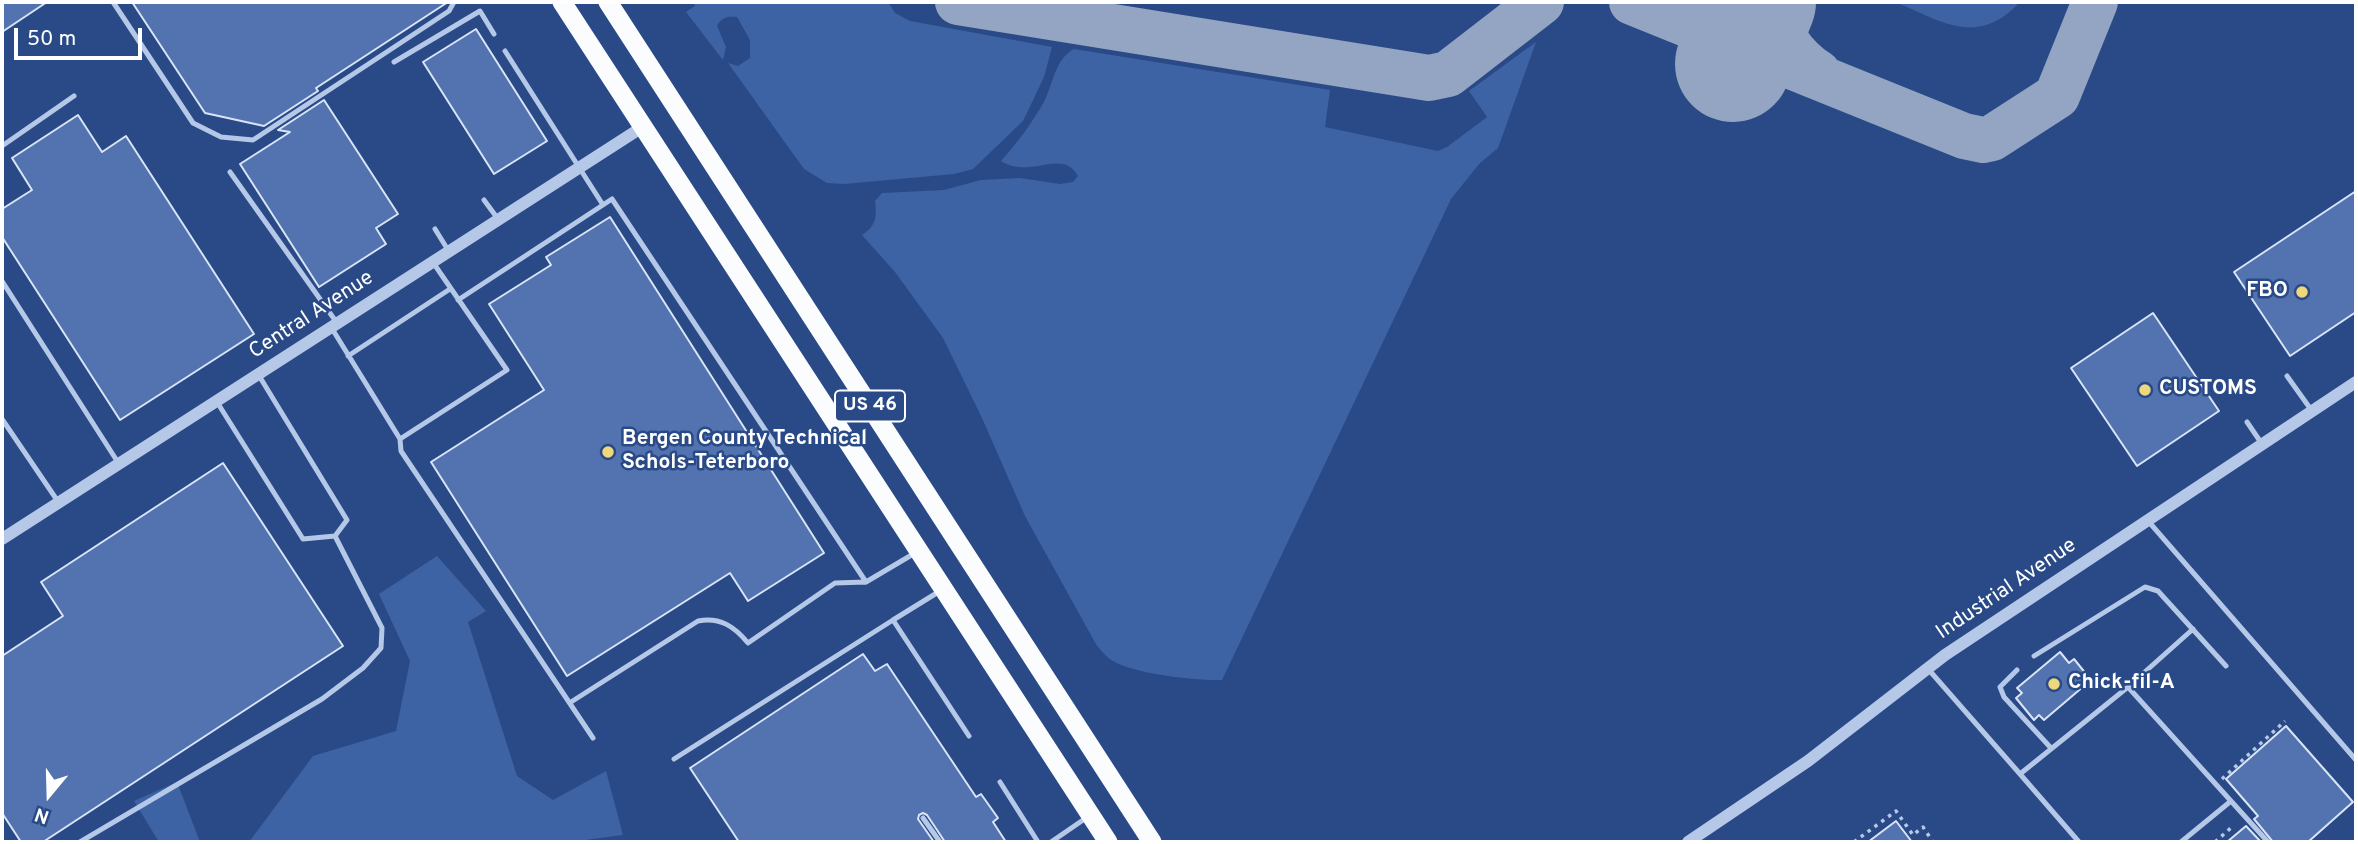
<!DOCTYPE html>
<html>
<head>
<meta charset="utf-8">
<style>
  body { margin:0 }
  #map { position:relative; width:2358px; height:844px; overflow:hidden; background:#294a87; font-family:Overpass,sans-serif }
  canvas { display:block }
  .frame { position:absolute; inset:0; border:4px solid #fff; pointer-events:none }
  .north { position:absolute; left:14px; top:760px; width:70px; height:70px; -webkit-text-stroke:5px #294a87; paint-order:stroke; rotate:199deg; font-size:19px; font-weight:700; line-height:28px; text-align:center; color:#fff }
  .north::after { content:''; display:block; margin:auto; width:24px; height:32px; background:#fff; clip-path:polygon(50% 0,100% 100%,50% 72%,0 100%) }
  .scale { position:absolute; left:14px; top:28px; width:128px; height:32px; box-sizing:border-box; border:4px solid #fff; border-top:0; padding-left:9px; font-size:21px; line-height:24px; white-space:nowrap; color:#fff; -webkit-text-stroke:5px #294a87; paint-order:stroke }
</style>
</head>
<body>
<div id="map">
<canvas width="2358" height="844"></canvas>
<div class="frame"></div>
<div class="north">N</div>
<div class="scale">50 m</div>
</div>
<script>
const context = document.querySelector('canvas').getContext('2d');
context.lineJoin = 'round';
function paint(path, color) { context.fillStyle = color; context.fill(path, 'evenodd'); }
function stroke(path, color, width, dash) { context.strokeStyle = color; context.lineWidth = width; context.lineCap = dash ? 'butt' : 'round'; context.setLineDash(dash || []); context.stroke(path); }
function drawText(font, color, halo, rows, align = 'center') {
  context.font = font + ' Overpass,sans-serif'; context.lineWidth = 5; context.setLineDash([]); context.textBaseline = 'middle'; context.strokeStyle = halo; context.fillStyle = color; for (const [text, x, y, turn = 0] of rows) {
    context.save(); context.translate(x, y); context.rotate((+turn || 0) * Math.PI / 180); context.textAlign = isNaN(turn) ? turn : align; if (halo) context.strokeText(text, 0, 0); context.fillText(text, 0, 0); context.restore();
  }
}
paint(new Path2D(`
  M693 2H888L895 13 910 21 1052 47 1044 77 1023 121 973 169 954 174 844 184 827 183 804 169 728 63 738 66 750 58V40L737 17C727 16 722 17 717 26L726 47 723 60 686 12 695 6Z
  M1895 2H2020C1977 48 1942 21 1895 2Z
  M1536 42 1498 148 1479 164 1451 199 1222 680C1198 681 1134 674 1113 661 1107 658 1102 651 1097 646L1025 516 982 418 943 338 895 272 862 235C876 226 877 217 875 201L882 193 944 190 981 180 1020 178 1060 184 1073 182 1078 176C1062 147 1030 180 1001 161 1017 143 1032 123 1044 102 1053 84 1055 59 1074 49L1330 90 1325 127 1438 151 1447 147 1487 117 1469 91Z
  M437 556 486 611 468 622 517 776 553 800 606 771 623 835 570 842H249L313 756 396 731 410 661 379 594Z
  M177 782 200 842H159L134 801Z`), '#3e63a4');
stroke(new Path2D(`
  M958 2 1429 78 1448 74 1541 2
  M1632 2 1964 136 1983 140 1992 138 2057 96 2095 2
  M1774 2C1775 32 1794 57 1818 73
  M1673 15C1697 21 1723 16 1743 2`), '#94a4c3', 46);
stroke(new Path2D(`
  M1733 64 1758 2`), '#94a4c3', 116);
const building = new Path2D(`
  M2 2H47L2 32Z
  M132 2H448L316 88 318 91 264 126 205 113Z
  M476 29 547 141 494 174 423 62Z
  M324 100 398 214 376 228 386 244 319 287 240 164 290 132 278 130Z
  M78 115 102 152 126 136 254 334 120 420 2 237V209L32 190 12 158Z
  M2356 191V312L2290 356 2234 272Z
  M610 217 824 553 748 601 730 573 567 676 431 462 544 390 489 304 551 265 546 257Z
  M2153 313 2219 411 2137 466 2071 368Z
  M223 463 343 646 43 842H21L2 813V656L63 616 41 582Z
  M2060 652 2069 663 2074 659 2091 680 2044 720 2039 715 2034 720 2016 698 2022 693 2017 688Z
  M863 654 875 671 887 664 972 791 976 797 981 794 998 818 993 822 1006 842H945L927 815 923 813 919 815 918 819 934 842H739L690 768Z
  M2286 726 2353 802 2308 842H2273L2254 819 2258 816 2226 779Z
  M1896 821 1912 842H1868Z
  M2246 826 2261 842H2227Z`);
paint(building, '#5273af');
stroke(building, '#d9e4f7', 2);
stroke(new Path2D(`
  M2222 779 2285 721
  M1854 842 1896 811 1913 835 1923 827 1933 842
  M2215 842 2232 827`), '#b5c8e8', 3.5, [3.5, 5]);
stroke(new Path2D(`
  M113 2 193 123 221 137 253 140 449 11 454 2
  M505 51 603 205
  M394 62 480 11 494 34
  M2 146 74 96
  M230 172 337 323
  M484 200 498 219
  M435 229 448 250
  M2 281 119 464
  M458 300 612 199 866 582
  M331 327 400 439 401 451 593 738
  M348 356 450 289
  M2287 376 2312 411
  M217 402 303 539 335 536 347 520 258 374
  M2 419 59 503
  M2247 422 2262 444
  M400 439 507 370 432 261
  M2149 522 2356 760
  M940 591 893 620 969 736
  M2034 656 2145 587 2158 591 2226 666
  M1929 670 2020 774 2128 687 2193 629
  M2017 670 2000 687 2004 697 2051 748
  M2128 687 2268 842
  M571 702 698 621C720 617 734 626 748 643L835 583 866 582 915 553
  M674 759 893 620
  M2020 774 2079 842
  M1000 782 1038 842
  M923 818 940 842
  M80 842 322 699 363 668 381 648 382 628 335 536
  M1051 842 1086 818
  M2181 842 2231 801`), '#b5c8e8', 5);
stroke(new Path2D(`
  M2 539 644 126
  M1688 842 1808 761 1945 655 2356 382`), '#b5c8e8', 12);
stroke(new Path2D(`
  M562 2 1108 842
  M608 2 1152 842`), '#fbfcfe', 19);
for (const [x, y, r, color] of [
  [2302,292,7,"#efd87c"],
  [2145,390,7,"#efd87c"],
  [608,452,7,"#efd87c"],
  [2054,684,7,"#efd87c"]
]) { const dot = new Path2D(); dot.arc(x, y, r, 0, 2 * Math.PI); context.fillStyle = color; context.fill(dot); stroke(dot, '#294a87', 2.5); }
for (const [x, y, w] of [
  [870,406,70]
]) { const box = new Path2D(); box.roundRect(x - w / 2, y - 15.5, w, 31, 5); context.fillStyle = '#294a87'; context.fill(box); stroke(box, '#fff', 2); }
drawText('bold 19px', '#fff', null, [
  ["US 46",870,406]
]);
drawText('bold 21px', '#fff', '#294a87', [
  ["FBO",2288,292,"right"],
  ["CUSTOMS",2159,390],
  ["Bergen County Technical",622,440],
  ["Schols-Teterboro",622,464],
  ["Chick-fil-A",2068,684]
], 'left');
drawText('21px', '#fff', '#294a87', [
  ["Central Avenue",312,316,-33],
  ["Industrial Avenue",2007,590,-34]
]);
</script>
</body>
</html>
